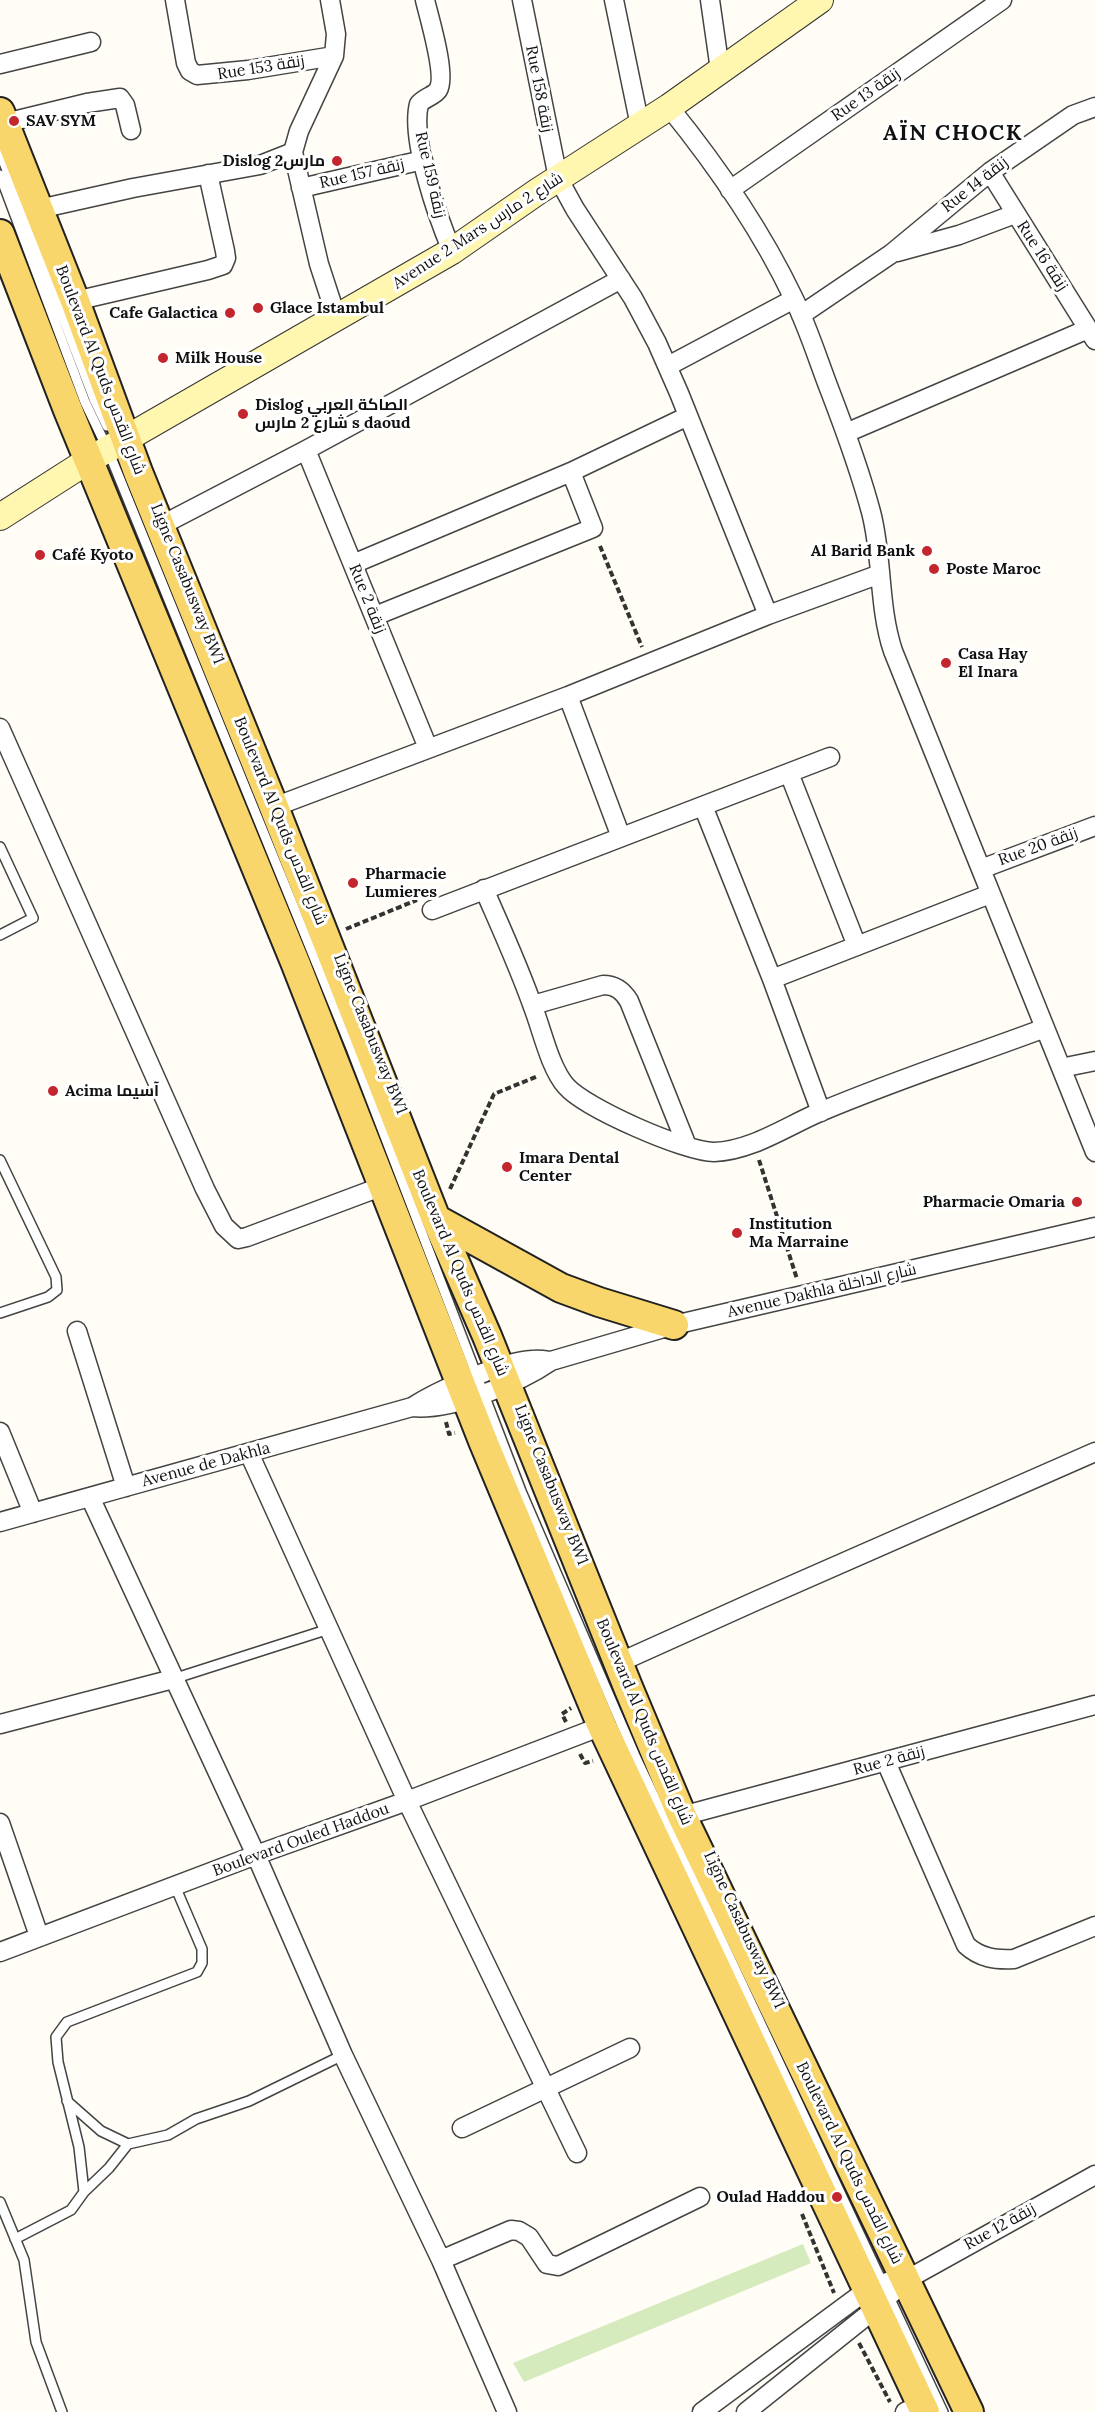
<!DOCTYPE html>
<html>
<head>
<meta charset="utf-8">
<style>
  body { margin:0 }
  canvas { display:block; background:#fffdf5 }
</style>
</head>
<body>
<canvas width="1095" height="2412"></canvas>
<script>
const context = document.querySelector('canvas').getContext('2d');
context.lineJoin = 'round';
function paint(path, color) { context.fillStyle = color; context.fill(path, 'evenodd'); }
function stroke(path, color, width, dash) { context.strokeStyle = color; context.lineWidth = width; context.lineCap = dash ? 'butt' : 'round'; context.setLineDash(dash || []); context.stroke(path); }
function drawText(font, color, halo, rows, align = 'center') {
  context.font = font + ' Lora,Cairo,serif'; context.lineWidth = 6; context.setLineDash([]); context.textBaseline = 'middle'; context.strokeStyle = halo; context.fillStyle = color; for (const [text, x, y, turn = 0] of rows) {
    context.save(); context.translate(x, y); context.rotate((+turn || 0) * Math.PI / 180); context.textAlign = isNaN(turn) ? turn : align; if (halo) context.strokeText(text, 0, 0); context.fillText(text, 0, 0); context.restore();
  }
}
paint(new Path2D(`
  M803 2244 811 2263 524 2382 513 2363Z`), '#d5ebbd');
const lane = new Path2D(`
  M0 152 94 399 107 426
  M0 175 85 402 108 450 351 1048 521 1491 636 1758 943 2412
  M0 847 33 918 0 935
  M0 1160 56 1277 57 1290 48 1297 0 1313
  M173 1679 329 1629
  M67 2101 101 2131 128 2144
  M84 2192 109 2168 128 2144 168 2135 196 2119 249 2101 343 2055
  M0 2202 24 2260 36 2342 62 2412
  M15 2239 71 2210 84 2192 79 2147 58 2062 56 2037 67 2022 197 1972 202 1963V1949L175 1886`);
const street = new Path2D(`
  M175 0 186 63 190 71 197 75 248 70 334 56
  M330 0 336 34 334 56 299 131 293 152 319 264 337 319
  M425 0C429 17 447 76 438 90 434 96 425 97 419 104 410 139 438 218 452 251
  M522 0 558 178 575 209 633 298 657 343 679 393 768 615
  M614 0 640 126
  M710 0 720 70
  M0 64 91 42
  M669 107C716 165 761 230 793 297 808 327 818 360 830 391 845 430 860 471 871 512 883 557 878 606 893 651L1095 1152
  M5 123 87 103 120 98 125 105 131 130
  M990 172 1095 340
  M301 188 423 160
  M730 190 1002 0
  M39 209 133 188 260 165 293 152
  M897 252 959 235 1015 214
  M75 301 208 270 223 265 226 258 225 251 208 174
  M801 315 891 254 990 172 1073 115 1095 107
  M668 366 794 299
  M846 433 1088 329
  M306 450 428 748
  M160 526 306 450 621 279
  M353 564 571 472 688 416
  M375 616 593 528 571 472
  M568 696 621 837
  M0 728 205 1189 224 1226 238 1239 247 1237 383 1186
  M789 773 857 946
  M703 806 772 979 821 1112
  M274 807 568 696 768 615 880 574
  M981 869 1095 826
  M484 889C501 928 519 967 533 1007 542 1030 550 1068 566 1086 585 1108 685 1152 714 1152 751 1151 787 1126 820 1112 893 1081 970 1056 1045 1028
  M432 910 830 757
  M772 979 990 894
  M533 1005 603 985C616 985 623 991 629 1001L687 1146
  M1061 1068 1095 1061
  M77 1331 126 1487
  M412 1407C451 1411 519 1383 551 1361
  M0 1432 33 1513
  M249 1453 407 1801 577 2153
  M90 1497 256 1855 343 2055 441 2260 507 2412
  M0 1522 412 1407C437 1391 503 1361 532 1360 538 1359 544 1360 551 1361L674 1325 1095 1227
  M618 1663 758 1600 1095 1452
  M0 1724 173 1679
  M886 1762 966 1945C980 1958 995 1960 1014 1959L1095 1926
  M682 1816 1095 1705
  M0 1823 39 1936
  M0 1952 256 1855 407 1801 602 1726
  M462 2128 630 2048
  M441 2260 511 2230 519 2231 529 2237 547 2264 558 2266 700 2197
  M702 2412 867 2290 887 2282 906 2280
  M746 2412 875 2309 906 2280 1095 2175
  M905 2412 921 2404`);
const secondary = new Path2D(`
  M0 517 89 460 452 251 537 192 669 107 820 0`);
const primary = new Path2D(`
  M0 112 75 301 138 472 274 807 436 1219 487 1336 628 1687 682 1816 969 2412
  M0 234 68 410 295 962 483 1441 602 1726 925 2412
  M436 1219 561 1288 599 1302 674 1325`);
stroke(lane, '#444', 12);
stroke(street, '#444', 21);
stroke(secondary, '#333', 28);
stroke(primary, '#222', 32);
stroke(new Path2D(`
  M600 546 642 647
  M346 929 417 900
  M759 1160 797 1279
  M450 1189 494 1094 538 1076
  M446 1422 449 1434 455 1433
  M566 1722 562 1714 571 1708
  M580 1754 585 1763 593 1761
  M802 2214 834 2293
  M859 2343 890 2402`), '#333', 4, [6, 3]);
stroke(lane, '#fff', 9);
stroke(street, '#fff', 18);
stroke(secondary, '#fff6b0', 26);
stroke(primary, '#f9d66b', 28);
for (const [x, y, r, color] of [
  [14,121,6,"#c4262e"],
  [337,161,6,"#c4262e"],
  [258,308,6,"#c4262e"],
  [230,313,6,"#c4262e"],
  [163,358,6,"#c4262e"],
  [243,414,6,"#c4262e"],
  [927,551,6,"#c4262e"],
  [40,555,6,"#c4262e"],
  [934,569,6,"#c4262e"],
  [946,663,6,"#c4262e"],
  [353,883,6,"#c4262e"],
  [53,1091,6,"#c4262e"],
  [507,1167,6,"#c4262e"],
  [1077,1202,6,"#c4262e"],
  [737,1233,6,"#c4262e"],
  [837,2197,6,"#c4262e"]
]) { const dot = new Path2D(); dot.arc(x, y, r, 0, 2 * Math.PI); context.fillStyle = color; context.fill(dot); stroke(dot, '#fff', 2); }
drawText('16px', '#111', '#fff', [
  ["Rue 153 زنقة",261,68,-9],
  ["Rue 158 زنقة",539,89,79],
  ["Rue 13 زنقة",866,95,-35],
  ["Rue 157 زنقة",362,174,-13],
  ["Rue 159 زنقة",430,175,77],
  ["Rue 14 زنقة",975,185,-38],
  ["Avenue 2 Mars شارع 2 مارس",478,231,-33],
  ["Rue 16 زنقة",1042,256,57],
  ["Boulevard Al Quds شارع القدس",100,370,69],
  ["Ligne Casabusway BW1",187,584,68],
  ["Rue 2 زنقة",367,599,68],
  ["Boulevard Al Quds شارع القدس",280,821,68],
  ["Rue 20 زنقة",1038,847,-20],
  ["Ligne Casabusway BW1",370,1034,68],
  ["Boulevard Al Quds شارع القدس",460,1273,67],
  ["Avenue Dakhla شارع الداخلة",822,1291,-13],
  ["Avenue de Dakhla",206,1465,-15],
  ["Ligne Casabusway BW1",551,1485,68],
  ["Boulevard Al Quds شارع القدس",644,1722,67],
  ["Rue 2 زنقة",889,1761,-15],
  ["Boulevard Ouled Haddou",301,1840,-20],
  ["Ligne Casabusway BW1",744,1930,65],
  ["Boulevard Al Quds شارع القدس",849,2163,64],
  ["Rue 12 زنقة",1000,2227,-29]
]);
drawText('bold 16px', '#111', '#fff', [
  ["SAV SYM",26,121],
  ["Dislog 2مارس",325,161,"right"],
  ["Glace Istambul",270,308],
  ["Cafe Galactica",218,313,"right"],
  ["Milk House",175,358],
  ["Dislog الصاكة العربي",255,405],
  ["شارع 2 مارس s daoud",255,423],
  ["Al Barid Bank",915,551,"right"],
  ["Café Kyoto",52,555],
  ["Poste Maroc",946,569],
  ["Casa Hay",958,654],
  ["El Inara",958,672],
  ["Pharmacie",365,874],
  ["Lumieres",365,892],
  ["Acima آسيما",65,1091],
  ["Imara Dental",519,1158],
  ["Center",519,1176],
  ["Pharmacie Omaria",1065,1202,"right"],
  ["Institution",749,1224],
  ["Ma Marraine",749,1242],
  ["Oulad Haddou",825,2197,"right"]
], 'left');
context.letterSpacing = '1.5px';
drawText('bold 22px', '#111', '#fff', [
  ["AÏN CHOCK",953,134]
]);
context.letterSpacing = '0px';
</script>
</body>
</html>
